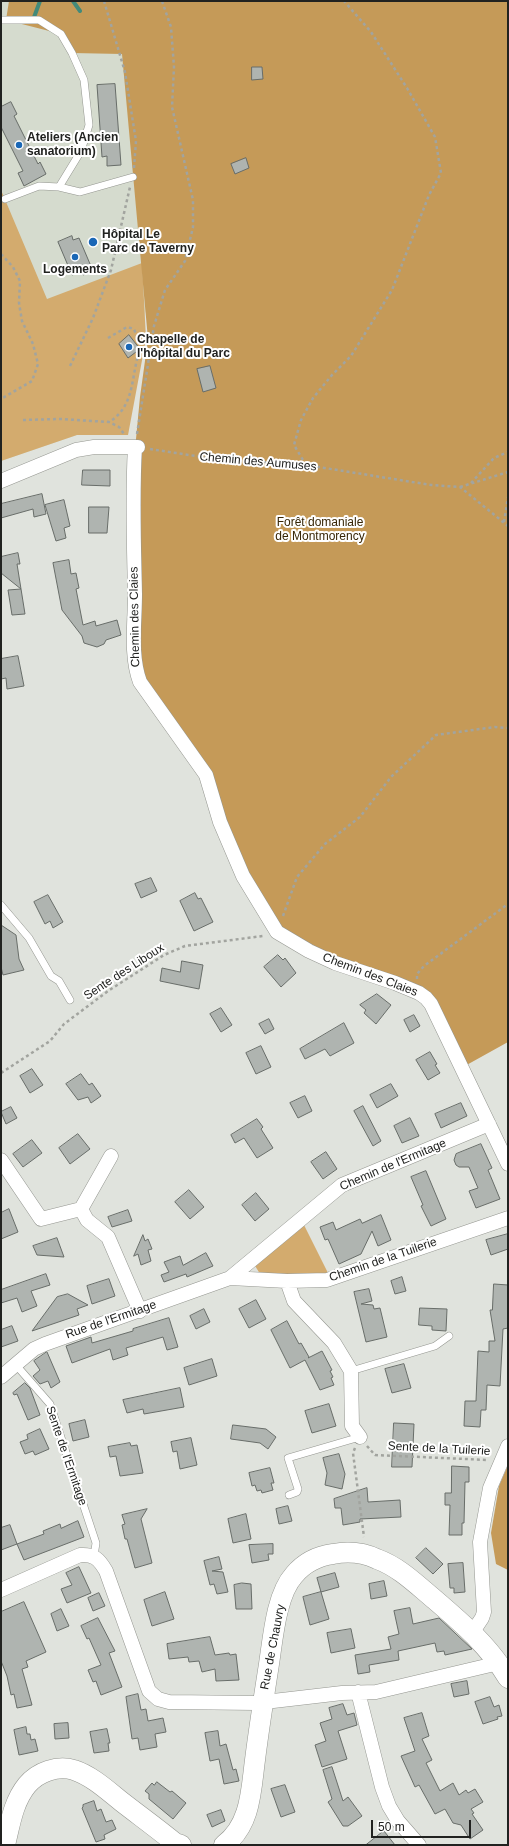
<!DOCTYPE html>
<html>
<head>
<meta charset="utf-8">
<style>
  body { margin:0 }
  #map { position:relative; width:509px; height:1846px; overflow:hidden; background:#e0e3dd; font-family:Arial,sans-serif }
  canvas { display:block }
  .frame { position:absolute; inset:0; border:2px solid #212220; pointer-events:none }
  .scale { position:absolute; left:371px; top:1820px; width:100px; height:18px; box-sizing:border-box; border:2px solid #212220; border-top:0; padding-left:5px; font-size:12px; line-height:14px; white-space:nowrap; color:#212220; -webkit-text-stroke:3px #fff; paint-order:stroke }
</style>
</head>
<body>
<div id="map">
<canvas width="509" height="1846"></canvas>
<div class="frame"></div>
<div class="scale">50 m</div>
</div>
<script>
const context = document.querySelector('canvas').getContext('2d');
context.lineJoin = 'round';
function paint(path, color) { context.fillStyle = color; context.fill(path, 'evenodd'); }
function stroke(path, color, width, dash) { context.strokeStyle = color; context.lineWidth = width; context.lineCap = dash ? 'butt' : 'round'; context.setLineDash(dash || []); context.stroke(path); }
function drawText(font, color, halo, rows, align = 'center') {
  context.font = font + ' Arial,sans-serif'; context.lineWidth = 4; context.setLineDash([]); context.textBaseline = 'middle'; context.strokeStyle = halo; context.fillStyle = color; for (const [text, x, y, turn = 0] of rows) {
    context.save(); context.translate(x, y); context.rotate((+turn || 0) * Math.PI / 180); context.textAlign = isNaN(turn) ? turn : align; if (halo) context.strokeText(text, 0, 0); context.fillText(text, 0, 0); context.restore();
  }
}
paint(new Path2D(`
  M1 1H135L181 258 145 313 136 361 128 435H77L1 461Z`), '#d5dbce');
paint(new Path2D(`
  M1 190 47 299 142 263 146 339 128 435H77L1 461Z
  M301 1219 331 1279 260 1274 254 1264Z`), '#d3ab6e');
paint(new Path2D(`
  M9 1H508V1042L463 1067 431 1004 277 932 243 876 208 780 140 682 134 460 140 397 148 339 122 54 72 53 61 34 6 20Z
  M508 1465V1570L496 1564 491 1533 499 1486Z`), '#c59a58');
stroke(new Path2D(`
  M73 1 80 11
  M33 20 40 1`), '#438a7a', 4);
const building = new Path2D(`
  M252 67H262L263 79 252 80Z
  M115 84 121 165 107 166V156L102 157 97 85Z
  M11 102 17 114 14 116 38 164 40 162 46 174 24 186 18 173 23 171 1 127V107Z
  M246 158 249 168 235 174 231 164Z
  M72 236 73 240 79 238 93 271 83 275 81 271 72 275 58 242Z
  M129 335 140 349 128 358 119 344Z
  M210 366 216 388 203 392 197 369Z
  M83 470H110V486L82 485Z
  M42 494 46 514 34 517 33 509 1 518V504Z
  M64 500 70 526 64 528 66 538 56 541 45 505Z
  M89 507H109L107 533H89Z
  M18 553 20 564H17L25 614 12 615 8 590 21 589 1 573V557Z
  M69 560 71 574 76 573 79 588 76 589 83 625 95 621 96 626 117 620 121 635 106 640 104 644 97 647 84 643 82 636 62 610 53 563Z
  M18 656 24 686 7 689 6 678 1 679V659Z
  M151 878 157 891 141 898 135 884Z
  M195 893 198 899 201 898 213 922 194 931 180 901Z
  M48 895 63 922 53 928 50 921 45 924 34 902Z
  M1 925 16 935 19 959 24 970 3 975 1 967Z
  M278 955 283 960 285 958 296 973 281 987 264 967Z
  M182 961 203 965 199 989 160 981 162 968 180 972Z
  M377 994 391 1005 376 1024 364 1013 366 1010 360 1005Z
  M221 1008 232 1025 221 1032 210 1014Z
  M414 1015 420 1026 410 1032 404 1020Z
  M269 1019 274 1029 265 1034 259 1024Z
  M344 1023 354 1043 330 1056 325 1049 305 1059 300 1049Z
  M261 1046 271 1067 256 1074 246 1053Z
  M430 1052 437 1064 435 1065 440 1073 428 1080 416 1060Z
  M32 1069 43 1085 30 1093 20 1076Z
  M81 1074 89 1085 92 1083 101 1096 91 1103 88 1097 78 1100 66 1084Z
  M391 1084 398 1096 377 1108 370 1095Z
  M305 1096 312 1111 298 1118 290 1103Z
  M461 1103 467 1116 441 1128 435 1114Z
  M363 1106 381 1141 373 1146 354 1111Z
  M11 1107 17 1118 6 1124 1 1112Z
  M410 1118 419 1136 402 1143 394 1126Z
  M257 1119 263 1127 261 1129 273 1148 257 1158 244 1138 235 1143 231 1135Z
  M78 1134 90 1149 70 1164 59 1148Z
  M32 1140 42 1153 23 1167 13 1154Z
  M481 1144 492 1168 488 1170 500 1199 476 1208 469 1191 478 1188 469 1167H459L456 1165 454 1160 456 1154Z
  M326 1152 337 1169 323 1179 311 1162Z
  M426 1171 446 1219 431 1226 421 1206 423 1205 411 1177Z
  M189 1190 204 1207 190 1219 175 1202Z
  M256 1193 269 1209 255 1221 242 1205Z
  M9 1209 18 1232 1 1239V1213Z
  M128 1210 132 1221 112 1227 108 1217Z
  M381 1215 391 1240 378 1246 372 1231 361 1254 339 1264 328 1239 325 1240 320 1227 333 1222 336 1230 360 1219 362 1223Z
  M508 1234V1249L491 1255 486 1240Z
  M143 1235 145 1241 148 1239 152 1249 148 1250 151 1261 141 1265 138 1254 134 1256Z
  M57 1238 64 1257 37 1255 33 1246Z
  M206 1253 213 1266 187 1277 186 1274 164 1282 161 1275 169 1272 164 1262 180 1256 183 1265Z
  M46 1274 50 1285 31 1291 37 1306 22 1312 17 1298 1 1303V1290Z
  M402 1277 406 1291 395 1294 391 1281Z
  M109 1279 115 1296 92 1304 87 1286Z
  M494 1284 508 1285V1328L503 1329 500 1386 487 1385 486 1410H481L480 1427 464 1426 465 1401H476L478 1351 489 1352V1341H495L490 1310H492Z
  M369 1289 372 1301 361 1304 373 1305 374 1309 380 1308 387 1337 366 1342 354 1292Z
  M68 1294 88 1305 77 1309 79 1315 32 1331 57 1297Z
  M256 1300 266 1319 249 1328 239 1309Z
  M420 1308 447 1309 446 1331 432 1330V1326L419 1325Z
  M204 1309 210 1322 196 1329 190 1316Z
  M169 1318 178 1347 167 1350 163 1337 126 1348 128 1355 113 1360 110 1349 72 1363 66 1346 91 1337 92 1343 133 1331V1329Z
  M287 1321 299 1344 301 1343 309 1357 308 1358 322 1351 332 1370 330 1371 333 1377 331 1378 334 1385 320 1390 305 1360 290 1368 271 1330Z
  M12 1326 18 1341 1 1347V1330Z
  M47 1352 60 1382 51 1388 48 1381 40 1384 33 1376 40 1370 34 1361Z
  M212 1359 217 1376 189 1385 184 1368Z
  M404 1364 411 1388 392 1393 385 1369Z
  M25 1383 30 1388 40 1415 28 1420 17 1394 14 1395 13 1393Z
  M180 1388 184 1407 144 1414 143 1409 127 1413 123 1400Z
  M329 1404 336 1426 312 1433 305 1411Z
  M85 1420 89 1437 73 1441 69 1424Z
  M394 1423 414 1424 412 1467H392Z
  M233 1425 266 1429 276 1437 268 1449 260 1443 231 1439Z
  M40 1429 49 1449 35 1455 33 1451 25 1454 20 1442 28 1439 27 1435Z
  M191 1438 197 1465 180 1469 177 1451 173 1452 171 1442Z
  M130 1443 131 1446 137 1445 143 1473 120 1476 116 1456 110 1457 108 1447Z
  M339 1454 345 1474 342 1489 325 1485 327 1473 323 1458Z
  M452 1466 469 1467V1482H465L464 1523H462V1535H449L450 1505H445V1493H451Z
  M270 1468 274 1483H271L273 1490 262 1493 261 1490 257 1491 255 1485 252 1486 249 1473Z
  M367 1488 368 1502 400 1500 401 1517 360 1519V1522L343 1525 341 1508H335L334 1499Z
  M288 1506 292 1521 279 1524 276 1509Z
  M147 1509 141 1519 152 1563 135 1568 127 1539H125L122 1525 125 1524 122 1515Z
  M246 1514 251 1539 233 1543 228 1519Z
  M78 1521 84 1537 24 1560 17 1544 44 1534 43 1531 60 1524 61 1528Z
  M10 1525 17 1544 1 1550V1528Z
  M273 1544V1554H268L269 1560 252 1563 249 1545Z
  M426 1548 443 1564 433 1574 416 1558Z
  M219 1557 222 1569 212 1571 223 1572 228 1592 217 1594 214 1584 210 1585 204 1561Z
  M463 1563 465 1592 454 1593V1588H450L448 1564Z
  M79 1567 91 1593 67 1603 61 1589 72 1585 66 1573Z
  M335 1573 339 1587 321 1592 317 1578Z
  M384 1581 387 1596 371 1599 369 1584Z
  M242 1583 251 1584 252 1609H236L234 1585Z
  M165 1592 174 1619 152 1626 144 1600Z
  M321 1592 329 1619 310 1625 303 1597Z
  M99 1593 105 1606 93 1611 88 1598Z
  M24 1602 46 1652 26 1661 28 1667 22 1669 32 1705 17 1708 14 1694 11 1695 7 1676 1 1661V1612Z
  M410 1608 413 1624 439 1618 472 1649 445 1655 444 1651 437 1652 435 1643 398 1651 399 1660 369 1665 370 1672 358 1674 355 1655 391 1649 388 1637 399 1634 394 1611Z
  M61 1609 69 1626 57 1631 51 1614Z
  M98 1618 115 1651 109 1653 122 1687 101 1695 96 1681 93 1682 88 1670 101 1665 89 1638 87 1639 81 1626Z
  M351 1629 355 1648 331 1653 327 1633Z
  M210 1637 215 1655 229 1653 230 1655 236 1654 239 1680 216 1681 215 1669 202 1672 199 1661 189 1662 188 1657 169 1659 167 1644Z
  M467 1681 469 1694 454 1697 451 1684Z
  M138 1694 141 1710 146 1709 148 1721 163 1718 166 1732 155 1734 157 1747 140 1750 138 1738 132 1739 126 1697Z
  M490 1697 494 1707 499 1705 502 1716 497 1717 498 1719 483 1724 475 1702Z
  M343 1704 347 1715 354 1713 357 1725 338 1731 347 1759 322 1767 315 1745 326 1741 320 1723 332 1719 329 1708Z
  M422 1713 429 1736 422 1739 432 1760 426 1763 440 1791 453 1783 459 1795 466 1790 468 1793 475 1789 483 1802 471 1809 474 1813 472 1814 483 1830 470 1839 461 1825 453 1823 445 1809 435 1814 419 1785 415 1787 401 1756 415 1751 404 1718Z
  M68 1723 69 1738 55 1739 54 1724Z
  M26 1727 27 1734H30L31 1740 35 1739 38 1751 19 1755 14 1730Z
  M107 1729 110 1743H108L109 1751 94 1753 90 1732Z
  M218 1731 220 1746 226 1744 233 1770 236 1769 239 1781 224 1784 219 1759 210 1761 205 1733Z
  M332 1767 343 1801 348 1797 362 1816 348 1826H343L328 1802 332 1799 323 1770Z
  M157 1782 170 1792 172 1791 186 1803 173 1819 149 1799V1794L145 1791 152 1783 154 1785Z
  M285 1785 295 1812 281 1817 271 1789Z
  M94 1801 97 1811 101 1809 106 1822 112 1820 116 1829 104 1835 105 1839 96 1842 82 1808 83 1807V1805Z
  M221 1810 225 1821 212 1827 207 1815Z
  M384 1831 395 1845H366Z`);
paint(building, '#afb4b0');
stroke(building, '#686d69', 1);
const lane = new Path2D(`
  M1 20H39L61 34 72 53 84 80 89 125 81 151 59 187
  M5 199 39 186 59 187 80 192 133 177
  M1 905 29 938 51 976 59 981 70 1000
  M16 1365 50 1404 96 1543 94 1556
  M351 1371 435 1346 449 1336
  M289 1495 297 1492 298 1489 288 1458 360 1437`);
const street = new Path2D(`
  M135 447C132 496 134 545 135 594 135 623 130 655 140 682L206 775 220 822 243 876 277 932 309 951 335 963 395 983 419 993 426 998 431 1004 508 1164
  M1 481 76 450 94 447H138
  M111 1156 81 1209 87 1220 108 1237 140 1311
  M1 1160 41 1219 81 1209
  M230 1278 287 1281 327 1280 508 1218
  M287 1281 294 1301 334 1343 351 1371 352 1426 360 1437
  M1 1377 34 1349 45 1344 230 1278 342 1185 489 1124
  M1 1590 80 1555C94 1554 99 1559 106 1571L149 1691 158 1699 169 1702 256 1703 342 1693 376 1692 499 1663
  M472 1633 482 1618 484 1612 480 1542 490 1488 508 1446
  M358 1692 382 1787 389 1806 398 1821 419 1845`);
const secondary = new Path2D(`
  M5 1845C10 1825 13 1802 27 1785 38 1772 57 1765 74 1770 92 1776 107 1790 122 1802 140 1816 158 1829 175 1843L181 1845
  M224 1845C251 1825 251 1790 255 1760 259 1728 264 1696 269 1664 273 1638 276 1595 294 1575 304 1563 318 1556 333 1554 349 1551 362 1552 377 1559 399 1567 416 1584 434 1599 462 1623 489 1646 508 1678`);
stroke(lane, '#949690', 8);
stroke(street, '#949690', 15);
stroke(secondary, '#949690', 21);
stroke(new Path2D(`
  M104 1 125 72 136 141 134 168
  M1 254 13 267 20 281 19 303 22 321 33 344 38 364 32 381 1 399
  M108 338 127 327 134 329 141 347C130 373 137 405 109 422
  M70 366 93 318 111 270 130 187
  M23 420 60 419 109 422 119 427 124 434
  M137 434 154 326 165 290 185 261 193 227V200L172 107 174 67 171 27 162 1
  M150 449 215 459 306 465 431 485 460 487 508 526
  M306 465 294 445 301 420 313 398 332 375 351 356 392 290 429 195 441 173 435 137 407 88 371 32 344 1
  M471 483 494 458 508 452
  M460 487 508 472
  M504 522 508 497
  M283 916 297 877 325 844 360 817 391 777 436 735 495 727 508 728
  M417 979V974L424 966 508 904
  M1 1073 50 1041 64 1024 108 991 164 955 185 946 263 936
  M367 1446 375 1455 488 1460
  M355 1448 353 1453 364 1537`), '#a2a49f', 2.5, [3, 3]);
stroke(lane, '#fff', 7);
stroke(street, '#fff', 14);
stroke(secondary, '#fff', 20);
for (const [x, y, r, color] of [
  [19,145,4,"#1a67b6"],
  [93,242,5,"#1a67b6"],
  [75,257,4,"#1a67b6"],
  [129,347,4,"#1a67b6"]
]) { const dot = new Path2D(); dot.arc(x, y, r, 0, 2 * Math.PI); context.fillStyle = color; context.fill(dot); stroke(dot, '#fff', 1.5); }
drawText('bold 12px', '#212220', '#fff', [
  ["Ateliers (Ancien",27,138],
  ["sanatorium)",27,152],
  ["Hôpital Le",102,235],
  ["Parc de Taverny",102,249],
  ["Logements",75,270,"center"],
  ["Chapelle de",137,340],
  ["l'hôpital du Parc",137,354]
], 'left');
drawText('12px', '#212220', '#fff', [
  ["Chemin des Aumuses",258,462,5],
  ["Chemin des Claies",135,617,-91],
  ["Sente des Liboux",124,972,-33],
  ["Chemin des Claies",370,975,21],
  ["Chemin de l'Ermitage",393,1165,-23],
  ["Chemin de la Tuilerie",383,1260,-19],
  ["Rue de l'Ermitage",111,1320,-19],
  ["Sente de la Tuilerie",439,1449,3],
  ["Sente de l'Ermitage",66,1456,71],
  ["Rue de Chauvry",273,1647,-79]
]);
drawText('12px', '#372607', '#fff', [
  ["Forêt domaniale",320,523],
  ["de Montmorency",320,537]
]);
</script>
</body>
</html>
